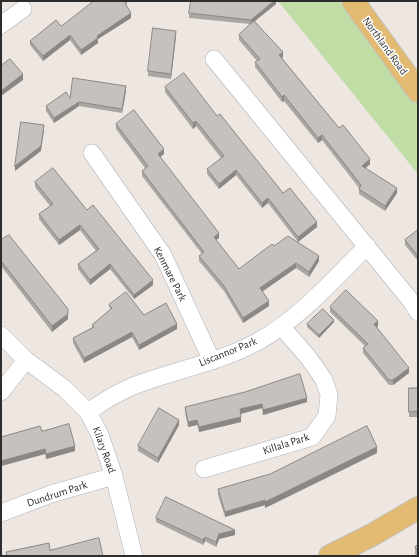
<!DOCTYPE html>
<html>
<head>
<meta charset="utf-8">
<style>
  body { margin:0 }
  #map { position:relative; width:419px; height:557px; overflow:hidden; background:#ede6e1; font-family:"Alegreya Sans",sans-serif }
  canvas { display:block }
  .frame { position:absolute; inset:0; border:2px solid #2d2d2d; pointer-events:none }
</style>
</head>
<body>
<div id="map">
<canvas width="419" height="557"></canvas>
<div class="frame"></div>
</div>
<script>
const context = document.querySelector('canvas').getContext('2d');
context.lineJoin = 'round';
function paint(path, color) { context.fillStyle = color; context.fill(path, 'evenodd'); }
function stroke(path, color, width, dash) { context.strokeStyle = color; context.lineWidth = width; context.lineCap = dash ? 'butt' : 'round'; context.setLineDash(dash || []); context.stroke(path); }
function drawText(font, color, halo, rows, align = 'center') {
  context.font = font + ' "Alegreya Sans",sans-serif'; context.lineWidth = 3; context.setLineDash([]); context.textBaseline = 'middle'; context.strokeStyle = halo; context.fillStyle = color; for (const [text, x, y, turn = 0] of rows) {
    context.save(); context.translate(x, y); context.rotate((+turn || 0) * Math.PI / 180); context.textAlign = isNaN(turn) ? turn : align; if (halo) context.strokeText(text, 0, 0); context.fillText(text, 0, 0); context.restore();
  }
}
paint(new Path2D(`
  M278 1H339L418 102V174Z`), '#bfdda4');
const minor = new Path2D(`
  M1 25 23 9
  M214 59 411 301 418 312
  M92 153 163 255 212 361
  M1 335 26 360 65 389 88 412 100 435 114 476 134 556
  M1 392 26 360
  M88 412C102 402 117 393 133 386 174 370 218 363 257 342 299 319 333 280 367 246
  M204 469 312 437 327 416 329 395 324 380 308 357 281 326
  M1 513 51 494 114 476`);
const major = new Path2D(`
  M353 1 418 91
  M330 556 372 535 418 508`);
stroke(minor, '#aeb1b8', 18);
stroke(major, '#c4c4c4', 24);
stroke(minor, '#fff', 17);
stroke(major, '#e3ba71', 22);
paint(new Path2D(`
  M127 1V4L126 5 131 18 98 39V43L81 55 70 40 43 61 30 45V41L61 26Z
  M276 1V4L255 21 283 57 282 58 339 128 370 164 366 168 397 193 385 211 359 194V188L322 140 318 143 284 101 282 102 255 67V62L257 61 239 40V35L250 24 189 18V13Z
  M176 36 171 79 148 76V71Z
  M165 87 217 116 283 193 317 227 298 242 268 203 262 208 236 175 219 189 207 174V169L221 158 196 126 193 129 165 92Z
  M126 91 122 113 79 106 54 123 46 111V106L70 98Z
  M116 124 164 154 160 157 219 238 216 240 239 269 274 246 319 261 309 277 296 268 262 292 269 306 243 323 224 291 199 261V256L202 254 142 176V171L145 168 116 129Z
  M35 182 87 210 153 285 134 299 110 269 90 285 78 269V264L96 251 80 230 59 245 39 219V214L50 206 35 187Z
  M418 230V261L405 245V240Z
  M1 240 68 314V319L52 332 1 266Z
  M109 305 144 315 177 329 139 350 132 337 84 363 73 343V338L92 328V325L110 310Z
  M330 307 378 326 377 327 409 373 393 385H389L363 353V348L365 346 330 312Z
  M334 322 319 338 307 327V324Z
  M409 388H418V417H409Z
  M307 402 263 415 262 408 241 414V422L199 432 197 425 188 427 185 412V407Z
  M179 425 158 463 138 451V446Z
  M42 431 75 451 46 459 45 454 1 466V437Z
  M377 453 265 508V505L225 517 218 495V489Z
  M156 518 235 535 219 539 216 547 205 541 203 545 156 522Z
  M418 545V556H416L415 554V547Z`), '#aaa6a2');
paint(new Path2D(`
  M274 1H276V4L251 24V20Z
  M131 13V18L98 39V43L81 55V50L97 36Z
  M176 31V36L171 79V74Z
  M70 35V40L43 61V56Z
  M283 52V57L279 60V55Z
  M23 74V80L1 96V91Z
  M126 86V91L122 113V109Z
  M284 95V101L282 102V97Z
  M79 102V106L54 123V118Z
  M196 121V126L193 129V123Z
  M44 125V130L41 151 15 171V166Z
  M322 135V140L318 143V138Z
  M164 149V154L158 159V154Z
  M370 159V164L362 171V166Z
  M236 170V175L219 189V184Z
  M397 188V193L385 211V206Z
  M268 198V203L262 208V203Z
  M317 222V227L298 242V237Z
  M80 225V230L59 245V240Z
  M219 233V238L214 241V237Z
  M319 256V261L309 277V272Z
  M296 263V268L260 293V288Z
  M110 264V269L90 285V280Z
  M153 280V285L134 299V295Z
  M269 301V306L243 323V318Z
  M68 314V319L52 332V326Z
  M334 320V322L319 338V335Z
  M378 321V326L374 330V324Z
  M177 324V329L139 350V345Z
  M132 332V337L84 363V358Z
  M409 368V373L393 385V380Z
  M307 398V402L263 415V410Z
  M262 404V408L240 414V409Z
  M241 417V422L199 432V427Z
  M179 420V425L158 463V458Z
  M197 420V425L188 427V422Z
  M75 446V451L46 459V454Z
  M377 447V453L265 508V502Z
  M45 449V454L1 466V461Z
  M265 500V505L225 517V512Z
  M235 530V535L219 539 216 547V542L219 534Z
  M205 537V541L203 545V540Z`), '#8b8784');
const building = new Path2D(`
  M94 1H126L125 3 131 13 97 36 98 38 81 50 70 35 43 56 30 41 56 20 61 26Z
  M191 1H274L251 20 189 13Z
  M254 21 283 52 279 55 339 128 343 125 370 159 362 166 397 188 385 206 359 189 361 185 322 135 318 138 284 95 282 97 255 62 260 59 239 35Z
  M153 28 176 31 171 74 148 71Z
  M10 59 23 74 1 91V66Z
  M184 73 217 116 220 114 283 193 290 188 317 222 298 237 268 198 262 203 236 170 219 184 207 169 224 156 196 121 193 123 165 87Z
  M73 78 126 86 122 109 79 102 54 118 46 106 66 92 70 98Z
  M134 110 164 149 158 154 219 233 214 237 239 269 272 244 274 246 288 236 319 256 309 272 296 263 260 288 269 301 243 318 224 286 199 256 204 252 142 171 148 166 116 124Z
  M21 122 44 125 41 146 15 166Z
  M53 168 87 210 93 205 153 280 134 295 110 264 90 280 78 264 99 249 80 225 59 240 39 214 53 204 35 182Z
  M418 230V256L405 240Z
  M9 235 68 309V314L52 326 1 261V240Z
  M346 290 378 321 374 324 409 368 393 380H389L363 348 368 344 330 307Z
  M126 292 144 315 166 303 177 324 139 345 132 332 84 358 73 338 94 327 92 325 112 308 109 305Z
  M323 309 334 320 319 335 307 324Z
  M300 374 307 398 263 410 262 404 240 409 241 417 199 427 197 420 188 422 185 407 245 392Z
  M409 388H418V411L409 412Z
  M159 408 179 420 158 458 138 446Z
  M69 424 75 446 46 454 45 449 1 461V437L40 426 42 431Z
  M367 426 377 447 265 502V500L225 512 218 489 270 474Z
  M166 497 235 530 219 534 216 542 205 537 203 540 156 518Z
  M99 538 103 556H7L6 552 49 543 50 550Z
  M418 545V551L415 547Z`);
paint(building, '#c6c1bc');
stroke(building, '#8b8784', 1);
drawText('11px', '#2d2d2d', '#fff', [
  ["Northland Road",385,46,54],
  ["Kenmare Park",170,274,63],
  ["Liscannor Park",228,352,-22],
  ["Killala Park",286,444,-18],
  ["Kilary Road",104,450,70],
  ["Dundrum Park",57,494,-18]
]);
</script>
</body>
</html>
